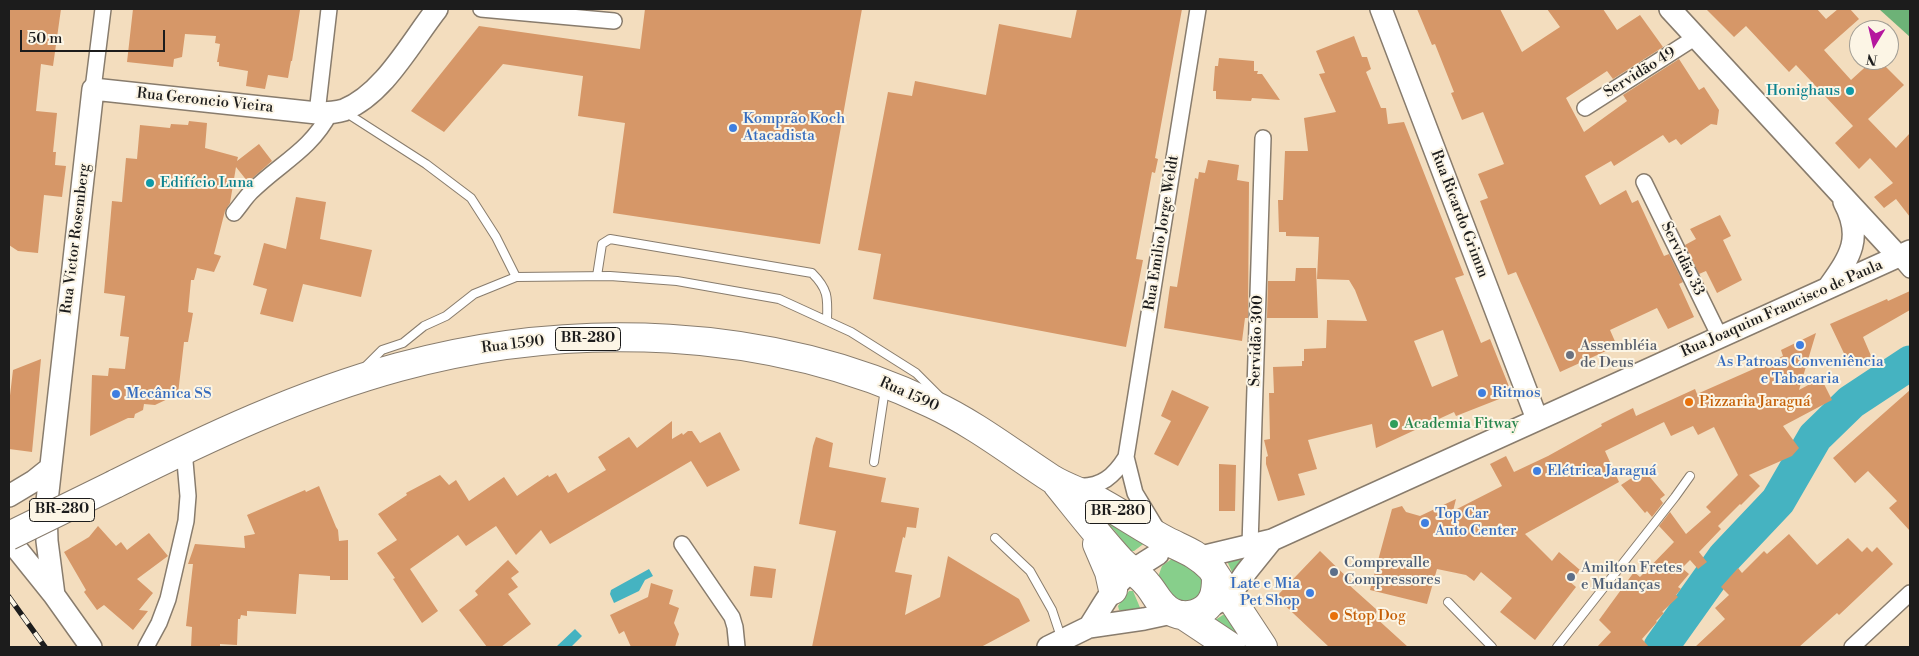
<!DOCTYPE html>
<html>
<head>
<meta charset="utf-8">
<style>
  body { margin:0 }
  #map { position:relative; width:1919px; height:656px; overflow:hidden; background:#f3ddbe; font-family:"Libre Bodoni",serif }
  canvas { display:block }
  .frame { position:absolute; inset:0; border:10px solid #1c1c1c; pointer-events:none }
  .north { position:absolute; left:1849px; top:20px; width:50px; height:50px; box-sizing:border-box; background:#fcf5e5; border:1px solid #a29e95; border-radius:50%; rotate:189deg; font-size:14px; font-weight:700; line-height:20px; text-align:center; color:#1c1c1c }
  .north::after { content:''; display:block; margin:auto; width:18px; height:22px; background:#b5179e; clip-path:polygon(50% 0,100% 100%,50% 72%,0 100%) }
  .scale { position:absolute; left:20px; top:30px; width:145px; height:22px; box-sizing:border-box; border:2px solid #1c1c1c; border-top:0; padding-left:6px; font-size:15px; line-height:18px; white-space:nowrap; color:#1c1c1c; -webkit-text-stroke:4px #fcf5e5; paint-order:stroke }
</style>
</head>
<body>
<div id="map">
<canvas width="1919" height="656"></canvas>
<div class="frame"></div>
<div class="north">N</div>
<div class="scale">50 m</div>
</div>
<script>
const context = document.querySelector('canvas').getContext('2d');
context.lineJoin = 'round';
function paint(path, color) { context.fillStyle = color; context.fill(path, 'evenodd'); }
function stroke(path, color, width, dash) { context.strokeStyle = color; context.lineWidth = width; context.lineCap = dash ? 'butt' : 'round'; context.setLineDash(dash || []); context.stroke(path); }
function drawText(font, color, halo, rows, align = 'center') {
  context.font = font + ' "Libre Bodoni",serif'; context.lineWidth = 4; context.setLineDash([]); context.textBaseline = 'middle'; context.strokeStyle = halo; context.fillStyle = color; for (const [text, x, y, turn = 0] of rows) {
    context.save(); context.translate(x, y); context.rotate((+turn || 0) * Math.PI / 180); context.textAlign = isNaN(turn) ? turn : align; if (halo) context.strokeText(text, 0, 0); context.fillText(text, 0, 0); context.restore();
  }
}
paint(new Path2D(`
  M1093 510 1146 542 1134 551H1131L1114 530Z
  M1250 554 1235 574 1232 572 1227 561Z
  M1173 558 1191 560 1206 585 1196 601 1178 603 1158 577 1162 566Z
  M1129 591H1133L1141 610 1122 611 1119 610 1118 606Z
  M1226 613 1245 643H1242L1212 622Z`), '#87cf8b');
paint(new Path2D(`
  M1879 9H1910V37Z`), '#6db277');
paint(new Path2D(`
  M649 569 653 576 645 580 639 591 614 603 610 594 611 590Z
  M575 629 582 636 571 647 557 646Z`), '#45b3c1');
stroke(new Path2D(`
  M1661 647 1725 557 1778 501 1815 437 1851 402 1910 363`), '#45b3c1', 35);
paint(new Path2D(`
  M9 9H61L53 66 41 64 36 111 57 113 53 152H56L55 165 66 166 62 197 44 195 38 253 18 251 9 245Z
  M133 9 300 10 292 61H291L288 78 268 75 265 89 246 86 248 71 219 66V62H217L220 44 215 43 216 36 185 34 182 57 174 59 173 67 127 62Z
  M645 9H862L820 244 613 213 625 123 578 116 583 76 503 64 444 132 411 111 479 26 640 49Z
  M1077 9H1182L1155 158 1158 159 1155 173 1152 172 1136 259 1143 260 1126 347 873 299 881 254 858 250 888 92 912 96 915 81 986 95 999 24 1071 38Z
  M1417 9H1500L1522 52 1560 27 1547 9H1603L1617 30 1640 15 1663 47 1613 79 1607 71 1566 98 1584 132 1627 101 1623 95 1679 59 1699 90 1704 87 1719 110 1717 125 1711 124 1681 145 1676 139 1669 143 1663 135 1614 166 1611 161 1585 176 1600 205 1626 190 1632 203 1638 200 1664 256 1669 254 1683 282 1679 284 1694 317 1668 329 1657 308 1610 330 1617 346 1560 372 1516 272 1508 275 1480 201 1488 198 1478 174 1504 164 1483 112 1462 120 1451 93 1454 92 1435 44 1432 45Z
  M1706 9H1817L1826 19 1838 9H1850L1859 19 1824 50 1851 80 1873 60H1879L1904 85 1868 119 1896 148 1910 133V217L1896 199 1884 208 1874 197 1893 183 1870 158 1859 169 1835 143 1853 126 1796 65 1789 72 1746 26 1734 37Z
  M1354 36 1362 57H1367L1371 69 1366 72 1381 108H1386L1388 124 1404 122 1464 275 1455 278 1481 343 1490 339 1512 394 1456 416 1454 412 1376 448 1372 424 1308 440 1317 469 1298 474 1305 495 1278 501 1266 464V457L1268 456 1264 440 1270 439 1269 393H1274L1273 367 1302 366V361H1304V349L1326 348 1327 320 1367 321 1355 290 1349 280 1317 279 1319 237 1286 236V232H1279L1278 200H1283L1285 151H1308L1304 118 1336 112 1319 74 1325 73 1316 51ZM1443 330 1458 376 1432 387 1414 341Z
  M1219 58 1254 61V71H1258L1257 74H1262L1280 100 1252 98 1251 101 1216 99V91H1213L1215 66H1218Z
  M189 121 207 123 205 148 238 157 237 161 259 144 272 161 248 182 236 167 230 203 225 211 214 254 221 256 214 272 197 268 194 280H191L188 312 193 313 188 342H184L178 394 155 405 144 404 143 410 135 414 134 418H128L90 436 92 375 108 376 109 368 125 369 129 337 120 336 125 296 104 293 112 201 122 202 126 158 137 159 140 125 170 128 171 124 188 125Z
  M1208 160 1239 165 1237 180 1249 182 1248 318H1245L1242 341 1164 328 1170 286 1177 287 1195 178 1198 179 1199 172 1205 173Z
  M296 197 326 202 320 239 372 250 361 297 303 284 293 322 260 314 267 289 253 285 264 243 286 249Z
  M1720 215 1731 236 1723 240 1742 280 1717 293 1706 271 1699 274 1685 245 1696 239 1690 229Z
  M1296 268H1316L1318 318H1267L1268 281H1295Z
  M1910 291V310L1863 337 1872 358 1851 368 1830 324 1887 299 1888 301Z
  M1816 333 1799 390 1821 378 1832 400 1783 426 1799 448 1792 456 1749 475 1760 486 1741 505 1740 504 1718 526 1721 529 1699 552 1707 562 1698 569 1690 560 1682 568 1689 574 1678 587 1681 589 1676 595 1678 597 1662 612 1664 613 1656 621 1657 622 1642 639 1649 647H1597L1611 632 1599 620 1634 572 1640 577 1674 542 1659 526 1670 512 1686 534 1711 512 1706 507 1738 475 1714 427 1698 435 1693 426 1671 436 1664 422 1605 451 1619 482 1525 534 1552 561 1559 552 1580 570 1570 582 1576 587 1535 640 1500 612 1512 598 1481 572 1474 581 1466 575 1437 569 1427 604 1370 590 1392 509 1402 506 1406 512 1420 516 1456 499 1453 511 1502 486 1490 464 1506 456 1514 472 1548 456 1602 426 1601 424 1633 408 1636 416 1695 389 1697 394 1783 356 1781 350Z
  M41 359 32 452 9 449V404L13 370Z
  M1172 390 1209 407 1178 466 1154 454 1171 421 1161 416Z
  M1910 390V531L1889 508 1897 501 1868 471 1855 483 1833 458Z
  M672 421V439L682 433 683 435 688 431H692L700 443 720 432 740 470 707 487 691 461 550 544 541 530 516 555 496 526 466 546 458 535 410 569 438 611 422 623 393 579 395 578 377 553 397 540 378 514 407 495 406 493 440 475 449 485 456 480 469 501 504 477 517 496 548 475 549 477 556 473 568 493 606 470 598 457 629 437 637 448Z
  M816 437 833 443 829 467 886 478 881 502 919 508 916 528 907 527 905 538 903 537 895 572 912 575 905 615 940 597 948 556 1019 599 1030 621 981 647H812L836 531 799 524 813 446Z
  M1219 464 1236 465 1235 511H1219Z
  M1644 470 1665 495 1660 499 1663 503 1652 517 1647 511 1645 513 1621 485Z
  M319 486 336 527 338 530 339 541 348 540V580H330V576L299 574 296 614 247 611V616L241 615 240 619H238L237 645 220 644V647H191L192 627 186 626 193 564H188L195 544 245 548 244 536 255 534 247 515 305 490 306 492Z
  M98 526 116 546 121 542 127 550 149 533 168 556 137 579 153 593 139 610 148 611 133 630 104 605 97 610 84 592 86 590 64 552 89 537Z
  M1789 534 1817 565 1848 538 1862 552 1867 547 1872 552 1877 547 1893 564 1839 615 1837 613 1799 647H1695L1725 619 1715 608 1729 595 1721 587 1738 568 1742 573 1764 551 1767 554Z
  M1320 551 1356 586 1348 584 1377 610 1375 617 1408 647H1329L1276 597Z
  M508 560 519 572 511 578 518 587 508 594 531 624 501 647H487L459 610 478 595 475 591Z
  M754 566 776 569 772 598 750 596Z
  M651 583 673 590 669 604 679 608 674 623 679 634 675 647H631L624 631 619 634 610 615 648 597Z`), '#d69768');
const lane = new Path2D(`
  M345 112 426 164 471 198 496 237 516 277
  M597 276 602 244 610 239 812 273C828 289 828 297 827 320
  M364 368 382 350 403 343 424 326 446 316 474 294 516 277 610 276 677 281 779 299 851 332 916 373 939 396
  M874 462 885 389
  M995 538 1030 571 1052 610 1062 640
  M1448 602 1492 647
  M1557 647 1675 497 1690 476`);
const street = new Path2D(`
  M481 9 614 21
  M93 89 103 9
  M1585 108 1696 37
  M317 113 329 9
  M1644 182 1720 337
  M234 213C240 206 245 198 251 192 280 163 310 151 330 113
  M1898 256 1910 270
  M1077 486C1101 488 1114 476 1126 457
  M1158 531 1135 493 1126 457 1198 9
  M682 544 732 617 735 627 737 647
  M1250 545 1263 138
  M146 647 159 623 168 599 186 521 188 496 184 450
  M1852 647 1910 593`);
const secondary = new Path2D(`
  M1381 9 1537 419
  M1670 9 1898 256
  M1828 288C1849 258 1864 239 1844 202
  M9 496 34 481 49 469
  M9 539 54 595 91 647
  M1201 557 1272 540 1910 251
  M54 595 47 541 46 510 93 89 317 113C326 113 335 113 344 110 384 94 411 42 437 9
  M1217 603C1236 592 1235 587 1247 571 1255 561 1264 550 1272 540
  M1089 627C1097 615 1104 602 1113 590 1124 574 1142 564 1158 554
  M1048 647 1089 627 1144 619 1172 613`);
const highway = new Path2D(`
  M115 484C207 438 300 394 399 367 571 320 770 326 932 404 975 424 1012 453 1052 479 1065 487 1081 492 1095 499 1120 512 1142 528 1167 541 1185 550 1196 553 1211 568L1263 647
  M1057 484C1078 510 1098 536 1121 561 1129 569 1140 575 1147 584 1156 594 1159 606 1172 612 1185 619 1205 614 1212 600 1216 593 1216 585 1216 578
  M1097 544 1109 572 1113 590
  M1183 615 1231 647`);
stroke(lane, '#887c6d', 10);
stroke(street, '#887c6d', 18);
stroke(secondary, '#887c6d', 24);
stroke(highway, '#887c6d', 30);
stroke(lane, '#fff', 8);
stroke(street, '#fff', 15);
stroke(secondary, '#fff', 21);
stroke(highway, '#fff', 28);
const rail = new Path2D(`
  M9 597 45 647`);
stroke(rail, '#1c1c1c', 5.5);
stroke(rail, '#fcf5e5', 4, [11]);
const highwayBridge = new Path2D(`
  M9 536 115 484`);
stroke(highwayBridge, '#887c6d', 30, []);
stroke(highwayBridge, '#fff', 28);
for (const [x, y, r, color] of [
  [1850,91,5,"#0f9aa8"],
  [733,128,5,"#3f7fe0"],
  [150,183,5,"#0f9aa8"],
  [1800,345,5,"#3f7fe0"],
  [1570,355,5,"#6b7280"],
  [1482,393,5,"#3f7fe0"],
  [116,394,5,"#3f7fe0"],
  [1689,402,5,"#e8710a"],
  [1394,424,5,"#2e9e5b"],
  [1537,471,5,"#3f7fe0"],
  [1425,523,5,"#3f7fe0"],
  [1334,572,5,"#5c6f8a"],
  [1571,577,5,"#5c6f8a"],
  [1310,593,5,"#3f7fe0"],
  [1334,616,5,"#e8710a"]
]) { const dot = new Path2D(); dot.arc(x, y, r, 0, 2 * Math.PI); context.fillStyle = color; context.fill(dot); stroke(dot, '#fcf5e5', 2); }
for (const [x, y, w] of [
  [588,339,65],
  [62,510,65],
  [1118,512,65]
]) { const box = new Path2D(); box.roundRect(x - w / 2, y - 11.5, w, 23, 4); context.fillStyle = '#fcf5e5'; context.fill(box); stroke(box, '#1c1c1c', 1); }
drawText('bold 14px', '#1c1c1c', null, [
  ["BR-280",588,339],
  ["BR-280",62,510],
  ["BR-280",1118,512]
]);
drawText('15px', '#1c1c1c', '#fcf5e5', [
  ["Servidão 49",1640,73,-32],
  ["Rua Geroncio Vieira",205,101,6],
  ["Rua Ricardo Grimm",1459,214,69],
  ["Rua Emilio Jorge Weldt",1162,233,-81],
  ["Rua Victor Rosemberg",76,239,-83],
  ["Servidão 33",1682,259,64],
  ["Rua Joaquim Francisco de Paula",1782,309,-24],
  ["Servidão 300",1257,341,-88],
  ["Rua 1590",513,345,-7],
  ["Rua 1590",909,395,24]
]);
drawText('15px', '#0d838f', '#fcf5e5', [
  ["Honighaus",1840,91],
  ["Edifício Luna",160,183,"left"]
], 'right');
drawText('15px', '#366cbe', '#fcf5e5', [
  ["Komprão Koch",743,119],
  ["Atacadista",743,136],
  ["As Patroas Conveniência",1800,362,"center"],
  ["e Tabacaria",1800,379,"center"],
  ["Ritmos",1492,393],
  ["Mecânica SS",126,394],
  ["Elétrica Jaraguá",1547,471],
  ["Top Car",1435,514],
  ["Auto Center",1435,531],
  ["Late e Mia",1300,584,"right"],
  ["Pet Shop",1300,601,"right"]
], 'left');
drawText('15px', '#5b616d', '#fcf5e5', [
  ["Assembléia",1580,346],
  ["de Deus",1580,363]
], 'left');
drawText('15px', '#c56008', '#fcf5e5', [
  ["Pizzaria Jaraguá",1699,402],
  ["Stop Dog",1344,616]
], 'left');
drawText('15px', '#27864d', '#fcf5e5', [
  ["Academia Fitway",1404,424]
], 'left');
drawText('15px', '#4e5e75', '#fcf5e5', [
  ["Comprevalle",1344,563],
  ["Compressores",1344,580],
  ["Amilton Fretes",1581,568],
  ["e Mudanças",1581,585]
], 'left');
</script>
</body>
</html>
